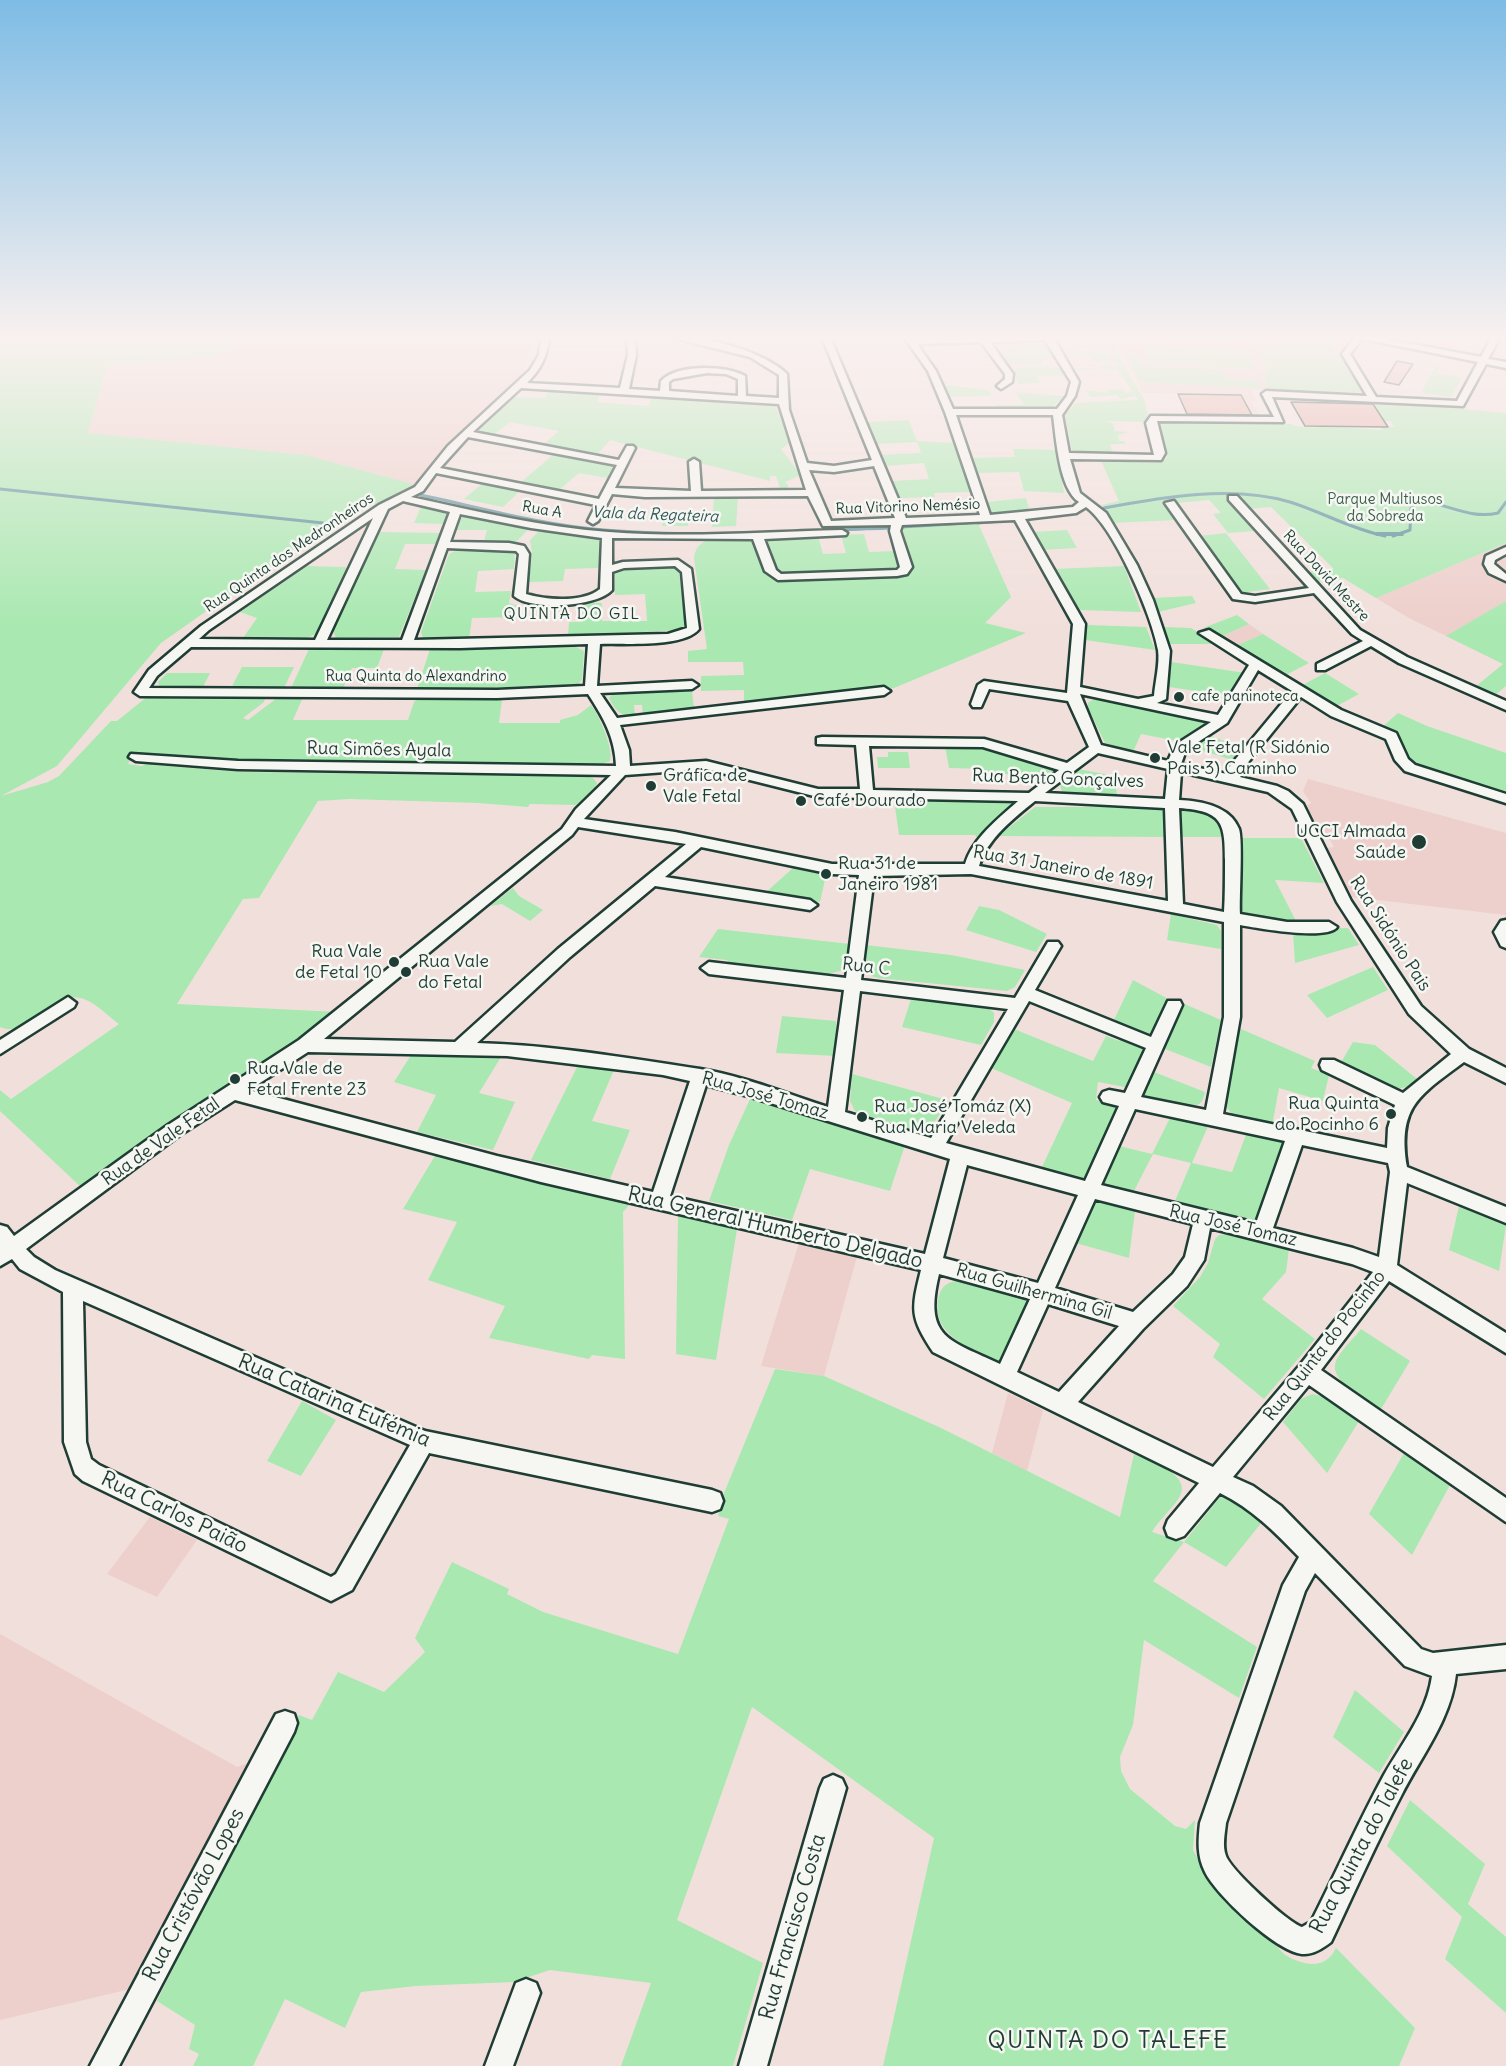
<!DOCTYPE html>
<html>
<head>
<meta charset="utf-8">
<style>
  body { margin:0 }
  canvas { display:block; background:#f1dfdb }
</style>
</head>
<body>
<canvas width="1506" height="2066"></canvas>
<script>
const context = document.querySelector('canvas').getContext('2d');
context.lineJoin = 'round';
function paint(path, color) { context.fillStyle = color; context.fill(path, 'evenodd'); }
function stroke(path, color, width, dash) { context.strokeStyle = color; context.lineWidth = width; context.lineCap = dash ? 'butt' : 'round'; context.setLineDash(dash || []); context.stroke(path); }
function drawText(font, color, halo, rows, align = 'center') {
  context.font = font + ' Delius,sans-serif'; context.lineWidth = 5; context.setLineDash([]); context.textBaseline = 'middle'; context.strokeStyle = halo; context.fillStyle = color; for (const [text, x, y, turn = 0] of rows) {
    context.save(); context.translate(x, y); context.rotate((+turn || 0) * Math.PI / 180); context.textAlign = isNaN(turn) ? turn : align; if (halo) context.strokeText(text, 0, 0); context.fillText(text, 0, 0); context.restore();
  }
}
paint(new Path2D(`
  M251 337H534L535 346 517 382 420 486 306 455 88 433 107 366 214 356Z
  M1114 337H1327L1364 392 1252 390 1257 401 1252 402 1259 415 1187 414 1178 394 1143 393Z
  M1506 543V665L1409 618 1376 598Z
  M1249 624 1263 634 1233 647 1218 638Z
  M1308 779 1506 833V915L1352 897 1327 848 1334 847 1328 836H1322L1306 806 1311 803 1303 791Z
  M799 1243 857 1256 824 1376 761 1366Z
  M1008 1393 1043 1410 1027 1471 992 1453Z
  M150 1517 197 1540 157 1597 107 1574Z
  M0 1634 237 1767 251 1762 134 1988 0 2020Z`), '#edcfcb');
paint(new Path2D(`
  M0 337H251L215 356 107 366 88 433 306 455 420 486 415 490 343 515 161 643 57 766 1 796 48 782 59 776 111 721H117L148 696 265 698 264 702 243 718 248 720 277 698 303 697 293 720H408L414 702 419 698 502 699 499 723H560V720L578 715 591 705C599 715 614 749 610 761L600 765 581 766 243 761 142 753 132 757 128 764 141 766 154 762 152 765 244 772 450 775 452 772 579 774 593 778 597 783 595 788 576 805 530 804 528 807 478 803 349 799 318 801 259 898 243 899 177 1004 338 1012 83 1189 0 1111V1090L11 1099 119 1024C103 1012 88 993 66 998 49 1009 22 1037 0 1027Z
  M583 337H587L588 340 626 339 627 347H551V339Z
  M1054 337H1111L1125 367 1144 399 1148 415 1144 422 1104 421 1113 423 1115 431 1128 432 1118 435 1119 441H1124L1125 444H1110L1113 455 1072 451 1065 415 1076 403 1138 400 1136 396 1120 399 1117 395 1090 397 1086 390 1109 393 1108 390 1123 389 1126 393 1133 392 1117 369 1074 370 1072 368 1102 369 1100 365 1116 367V362H1093L1089 355 1065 356 1062 350C1079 350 1092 353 1109 352L1110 357H1115L1110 347 1086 348 1081 343H1090L1089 341H1056Z
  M1303 337H1327L1364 392 1268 390 1263 372H1268L1258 346 1280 342 1305 343Z
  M1020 340H1040L1035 341H1042L1056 357 1044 359 1041 364 1009 365 996 348 1004 353 1010 347H1017L1010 344 1020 342Z
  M1145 345 1249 350 1256 369 1150 364Z
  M1356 349 1440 366 1436 373 1462 378 1451 397 1424 393 1422 391 1436 366Z
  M1123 350 1141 359 1143 366 1223 370 1225 379 1259 381 1261 388 1140 382Z
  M1031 366 1064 367 1067 376H1037L1040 383 1018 384 1012 369Z
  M945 385 988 390 992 396 950 397Z
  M550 389 601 392 597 402 648 406 654 395 773 405 777 409 789 443 781 449 801 475 785 482 789 487 781 491 776 476H770V481L610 440 597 455 543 445 559 431 510 422 492 436 479 433V429L513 397 545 398Z
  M1015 392 1065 396 1050 409H998L996 405H1024Z
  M1378 401 1506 413V543L1376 598 1343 578 1316 582 1305 572 1334 569 1271 507 1247 509 1231 498 1226 499 1254 531 1228 533 1213 514 1221 513 1209 500 1166 504 1176 520 1113 523 1102 505 1119 501 1101 461 1155 463 1167 458 1160 422 1292 424 1294 426 1316 428V426L1382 430 1381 427H1394L1391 421H1379L1373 405H1380Z
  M909 420 917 441 954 443 970 492 934 493 935 497 899 498 892 481 929 479 924 463 886 466 881 455 921 453 917 442 876 444 868 422Z
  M1013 449 1056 450 1064 493 1024 491 1019 472 977 473 971 458 1015 457Z
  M554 454 610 464 613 468 608 478 579 473 559 490 520 483Z
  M483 483 521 490 503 507 464 499Z
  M738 496 736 526 712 527 714 497Z
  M1026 498 1030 512 993 515 987 502Z
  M421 507 444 512 448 517 444 524 414 523Z
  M664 512H689L688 526H662Z
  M464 516 527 527 529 529 516 542 484 541 487 530H455L458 521Z
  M978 523 1011 597 985 623 1026 633 894 688 744 704V690L701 691V676L744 675 743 662H688V651L707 649 694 558C695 545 704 540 716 538L818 536 823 554 846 553 841 535 864 534 869 552 895 551 899 566 909 565 905 544 898 530 902 525Z
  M541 529 598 537 601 543 598 568 565 569 563 581 529 582 532 552 530 540Z
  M1067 530 1077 548 1042 550 1032 532Z
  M379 532 441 533 436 544H405L395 569 426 570 399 637 336 638 333 631Z
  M1226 533 1270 589 1239 593 1199 536Z
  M459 549 515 551 514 569 478 571 475 592 511 591 509 603 521 607V617L472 618 469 639 423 638 421 632 449 554Z
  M307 566 345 567 347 569 316 634 307 638H243L257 618 240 612Z
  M1124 566 1141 612 1078 610 1052 569Z
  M672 567 679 571 686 623 681 630 568 636 569 622H580L581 603H602V621H647L645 594 615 595V573L623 569Z
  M1192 596 1196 603 1158 612 1154 598Z
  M1506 601V686L1494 696 1475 687 1503 664 1446 636Z
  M1237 615 1249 624 1218 638 1203 628Z
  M1086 625 1146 627 1155 650 1085 640Z
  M1162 627 1191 628 1217 644H1168Z
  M1263 634 1309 663 1282 677 1233 647Z
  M574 646 584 651 582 680 576 686 417 689 430 649Z
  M309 649H384L377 668H352L343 688H291Z
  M1171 662 1246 673 1230 696 1169 687Z
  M242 667H294L284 688H231Z
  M167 673H210L203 687 159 686 158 682Z
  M1325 673 1359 694 1333 708 1299 687Z
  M689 689 692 691 694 709 643 715 642 705H634L635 716C620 716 616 711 609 698L614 692Z
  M1092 700H1104L1214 722 1182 742 1141 734 1133 752 1105 743 1088 708V703Z
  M1398 713 1427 726 1506 753V795L1411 765 1398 732 1380 729Z
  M1206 734 1242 748 1232 760 1188 746Z
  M945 746C968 746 1040 753 1053 771L1046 776 985 773 984 769 949 768Z
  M888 752H908L910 768H878L877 757H888Z
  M1078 769 1115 776 1117 796H1076L1062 792 1060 784Z
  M894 800 1011 802 1015 804 978 839 975 835H899Z
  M1035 807H1169L1170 837 998 836Z
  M1176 807C1195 808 1222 814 1223 837H1177Z
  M1242 838H1301L1324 883 1275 880 1297 923 1242 912Z
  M793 868 826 875 820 902 764 894Z
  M513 888 519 896 543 910 530 921 502 904 490 906Z
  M979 906 999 910 1047 934 1036 952 966 930Z
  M1171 914 1217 925 1221 931V949L1167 940Z
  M1335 928H1348L1359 945 1295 963 1293 933 1337 932Z
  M718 929 850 944 844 970 824 975 730 964 727 960 699 957Z
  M866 945 951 955 1025 970 1015 987 1007 991 878 978 871 976 864 969Z
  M1373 967 1388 990 1327 1018 1307 995Z
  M1133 980 1172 1001 1153 1041 1113 1022Z
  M912 996 985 1005 994 1013V1022L981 1045 902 1027Z
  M1180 1002 1221 1020 1211 1067 1160 1047Z
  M782 1016 836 1021V1056L776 1053Z
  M1014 1029 1093 1061 1106 1036 1119 1041 1123 1035 1150 1046 1127 1092 1125 1087 1098 1082 1096 1100 1124 1106 1090 1181 1041 1169 1072 1103 991 1068Z
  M1241 1029 1315 1061 1311 1068 1329 1075 1323 1101 1279 1088 1272 1126C1253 1122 1222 1121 1225 1094L1238 1030Z
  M1353 1042 1375 1045 1417 1079 1407 1087 1396 1089 1340 1064Z
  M411 1055 501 1057 479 1093 515 1102 493 1150 417 1132 436 1095 394 1082Z
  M578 1065 614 1070 592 1121 630 1130 610 1179 531 1160Z
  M1149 1070 1205 1092C1204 1096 1203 1102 1199 1104 1187 1110 1151 1099 1138 1096Z
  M852 1074 947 1100C942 1109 937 1122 928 1128 917 1136 868 1118 855 1111L850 1101Z
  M750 1099 905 1145 890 1191 810 1169 792 1220 709 1201 729 1145Z
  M1171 1116 1209 1124 1192 1163 1232 1172 1247 1132 1288 1140 1261 1222 1175 1201 1191 1163 1153 1154 1134 1191 1099 1183 1115 1145 1152 1154Z
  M436 1154 515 1177 630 1204 623 1212 625 1359 592 1355 589 1359 489 1338 505 1306 428 1280 457 1222 403 1209Z
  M1091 1200 1135 1211 1129 1258 1072 1242Z
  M1459 1206 1506 1225 1499 1271 1449 1250Z
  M678 1215 737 1229 716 1360 676 1354Z
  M1232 1234 1289 1249 1286 1272 1262 1299 1315 1339 1264 1399 1213 1357 1220 1344 1173 1306 1200 1277 1208 1263 1215 1239 1219 1235Z
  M956 1281 1034 1301 1006 1365C979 1352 931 1338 938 1300 940 1289 944 1283 956 1281Z
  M1361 1329 1410 1361 1381 1409C1367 1400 1325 1380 1337 1359 1343 1348 1354 1338 1361 1329Z
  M775 1369 824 1376 939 1427 1120 1517 1134 1454C1150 1461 1194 1475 1179 1498 1171 1510 1159 1520 1152 1532L1184 1542 1221 1496 1251 1511 1262 1522 1226 1567 1184 1542 1153 1581 1257 1647 1239 1698 1144 1640 1133 1725 1120 1757 1121 1771 1130 1789 1175 1826 1186 1829 1195 1820 1193 1850 1206 1874 1285 1955C1303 1965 1325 1971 1336 1948L1415 2028 1399 2066H883L934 1838 752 1707 677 1920 763 1963 733 2066H621L651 1983 550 1970 514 1982 416 1986 361 1992 345 2028 285 1999 253 2066H193L199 2054 189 2049 195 2025 157 2001 299 1715 312 1720 338 1672 384 1692 425 1652 415 1638 452 1562 509 1589 507 1594 543 1612 678 1654 729 1519 718 1516 724 1493Z
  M1312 1394 1325 1397 1359 1421 1327 1473 1283 1422 1301 1399Z
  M302 1401 336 1420 301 1476 267 1461Z
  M1404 1453 1450 1485 1412 1555 1369 1514Z
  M1355 1690 1404 1732 1379 1773 1333 1737Z
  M1410 1800 1485 1864 1468 1904 1506 1937V2013L1445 1959 1462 1917 1387 1846Z`), '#a9e9b1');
stroke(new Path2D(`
  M0 489 323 523
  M421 495C482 508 542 525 604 530 700 538 796 531 891 528
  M1104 508C1163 497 1232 485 1290 502 1322 512 1351 529 1385 536
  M978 523 1012 520
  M902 527 968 523
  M1393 536 1410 530 1411 508 1417 501C1446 502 1468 520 1498 513L1506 502`), '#59909c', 3);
stroke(new Path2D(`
  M1377 534H1402`), '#59909c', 4);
const building = new Path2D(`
  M1397 361 1413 364 1399 385 1384 382Z
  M1178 394 1241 395 1252 415 1187 414Z
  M1291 402 1373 404 1388 427 1305 426Z`);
paint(building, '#e5aaa5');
stroke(building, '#1f3d34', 1.5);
const street = new Path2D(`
  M541 337H549C547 357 541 369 527 383L620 388 628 355 627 337H635L636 355 629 389 660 391 661 381C676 364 726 365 745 376L746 396 779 398V375L750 357 670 337C703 335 763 351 787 374L789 410 807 463 834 466 872 460 822 337H830L906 518 980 515 945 412 928 371 904 337H912L914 339 1053 337 1079 382 1075 396 1062 415 1069 453 1154 455 1146 423 1151 416 1274 417 1262 394 1266 391 1367 396 1342 354 1355 337H1375L1481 357 1492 337H1500L1488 359 1506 362V368L1486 364 1463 406 1272 397 1283 422 1157 421 1165 453 1161 460 1070 459 1080 493 1106 513 1137 565 1153 600 1170 651 1166 699 1157 703 1218 715 1249 665 1199 633 1209 630 1341 710 1396 733 1408 759 1415 765 1506 794V803L1405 771 1395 760 1386 739 1331 716 1301 697 1241 771 1240 777 1277 786 1288 791 1303 804 1351 901 1421 1006 1469 1049 1506 1068V1083L1464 1062C1420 1095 1397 1106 1407 1167L1506 1207V1223L1407 1183 1397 1265 1506 1333V1353L1389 1281 1321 1370 1506 1498V1522L1309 1385 1233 1477 1253 1486 1281 1506 1421 1649 1433 1653 1506 1645V1669L1456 1674C1451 1720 1421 1756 1401 1796 1376 1844 1354 1893 1331 1942 1323 1948 1313 1955 1302 1954 1276 1951 1216 1895 1205 1872 1197 1856 1198 1841 1200 1823L1283 1585 1299 1557C1274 1531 1252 1509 1220 1493L1184 1536 1176 1539 1168 1536 1165 1528 1168 1520 1199 1483 933 1352C910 1317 911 1310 921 1270L541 1182 235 1100 180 1135 26 1249 34 1257 55 1270 425 1431 712 1490 720 1493 723 1501 720 1509 712 1512 429 1453 352 1590 331 1601 83 1481 75 1474 64 1442 63 1292 20 1269 12 1259 0 1266V1225L7 1227 14 1236 168 1125 299 1040 562 829 576 809 611 775 238 769 136 761 129 757 131 754 238 761 616 766C615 737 603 717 588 694L497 698 140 696 134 692 149 670 201 626 379 505 415 487 448 446 530 370 539 355ZM1362 339H1364L1478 362 1457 401 1376 397 1350 354ZM1045 340 1071 382 1067 396 1057 409H953L936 371 917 344 981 342 1005 374V379L997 386 1001 389 1012 382 1013 374 990 342ZM707 373 726 374 738 379V396L669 391V382L673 379ZM521 388 779 404 806 490 701 491 699 462 694 459 689 462 691 491 615 488 635 448 633 446H627L619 460 473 432ZM956 415H1053C1056 438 1059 489 1079 502L1073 507 990 515ZM468 437 617 465 599 499 440 468ZM874 466 895 518 831 521 809 470 834 472ZM436 473 596 505 588 521 593 524 598 521 612 494 645 497 808 496 823 526 891 525 890 531 900 567 897 570 781 574 776 570 764 539 846 535 847 533 842 530C764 532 686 538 609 532 542 527 476 511 411 497L423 491ZM403 501 450 512 402 640H327L388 509ZM1086 507C1114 527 1152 615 1158 650 1160 664 1155 682 1154 696L1138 699 1080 687 1085 624 1025 519 1076 513ZM460 514 531 528 602 538 600 589C583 603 546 600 526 594L529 554 524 546 509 543 450 542ZM373 518 315 640 199 639 209 630ZM1015 520 1073 624 1067 693 984 681 978 685 971 704 973 707H981L989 689 1068 701 1089 747 1067 763 984 739 822 737 817 738V744L856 745 860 789H818L706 761 630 766 629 750 620 725 884 695 890 691 884 687 617 718 600 693 692 689 698 685 692 681 597 686 600 644C624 643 684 648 699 629L691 569 678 560 623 562 612 565V538L753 539 765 571 778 580 897 576 907 574 912 567 900 531 902 525ZM447 548 516 551 519 554 514 596C531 611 597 607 612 590V572L624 568 675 566 682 572 687 628 668 634 414 640ZM588 644 585 686 497 690 149 688 157 676 191 647 460 648ZM1258 670 1292 691 1229 767 1227 774 1181 764 1186 750 1227 723ZM1080 694 1211 722 1175 745 1168 761 1101 745ZM869 746 983 747 1059 770 1029 793 873 790ZM1098 753 1168 769 1165 799 1045 793ZM706 769 818 797 1018 801C998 819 973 838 965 864H832L675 832 584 819 625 775ZM1181 772 1268 792 1292 809 1337 902 1409 1014 1451 1054 1403 1093 1334 1060H1322L1320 1065 1322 1070 1395 1105 1388 1128 1387 1148 1223 1114 1240 1017V925C1257 928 1327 941 1337 927L1329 922H1287L1240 914C1239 898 1243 841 1239 829 1230 806 1201 801 1179 800ZM1035 801 1165 808 1168 901 979 866C987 839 1014 818 1035 801ZM1179 808C1222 811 1225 822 1225 860 1225 878 1225 895 1224 912L1183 904ZM578 827 686 844 558 949 455 1042 324 1039 572 835ZM701 847 832 874 859 875 846 978 709 962 701 968 709 974 844 990 828 1107C787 1094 743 1076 700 1069 627 1058 552 1045 477 1043L570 957 655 886 810 910 817 905 810 900 665 877ZM971 874 1224 922V1017L1206 1110 1141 1097 1182 1005 1180 1001H1168L1151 1037 1035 990 1061 946 1058 942H1048L1015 998 861 980 874 876ZM860 991 1008 1009 931 1138 845 1112ZM1029 1001 1146 1048 1125 1093 1109 1090 1103 1092 1100 1097 1103 1102 1119 1106 1085 1181 946 1143ZM308 1052 507 1056 663 1075 690 1081 653 1192 497 1156 249 1090ZM706 1085 748 1096 950 1159 925 1254 670 1196ZM1135 1109 1285 1141 1256 1223 1101 1185ZM1302 1145 1388 1163 1390 1172 1379 1257 1353 1248 1273 1228ZM967 1165 1078 1195 1038 1283 943 1258ZM1095 1199 1193 1224 1185 1257 1173 1274 1133 1312 1055 1288ZM1210 1228 1352 1264 1373 1272 1300 1365 1213 1467 1078 1402 1143 1329 1187 1286 1204 1260ZM939 1274 1030 1299 1000 1364C950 1340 923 1339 939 1274ZM83 1301 410 1445 336 1574 331 1577 99 1465 91 1459 86 1442ZM1048 1304 1119 1326 1059 1392 1017 1372ZM1315 1573 1405 1666 1432 1676C1427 1713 1402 1743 1384 1775 1358 1823 1336 1873 1311 1922L1302 1927C1287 1922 1231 1870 1226 1856 1222 1846 1225 1833 1226 1823L1305 1591Z
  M1229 496H1237L1360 630 1407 657 1506 701V710L1399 663 1371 646 1325 670H1317V664L1363 641 1352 634 1314 593 1255 602 1233 599 1165 503 1174 501 1241 594 1255 596 1309 588 1229 500Z
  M1506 547V554L1495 560 1494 564 1506 574V581L1489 573 1484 564 1486 556Z
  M1506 920V948L1501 946 1494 932 1501 921Z
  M68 997 76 1003 74 1007 0 1054V1040Z
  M285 1711 294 1714 297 1723 294 1732 119 2066H90L276 1714Z
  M833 1775 842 1779 846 1788 767 2066H739L820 1788 824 1779Z
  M526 1979 536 1983 540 1993 513 2066H485L516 1983Z`);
stroke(street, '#1f3d34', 5);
paint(street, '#f6f6f2');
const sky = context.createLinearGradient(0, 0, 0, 626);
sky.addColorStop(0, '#7ebce5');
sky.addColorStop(0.54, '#f9f1ef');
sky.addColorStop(1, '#f9f1ef00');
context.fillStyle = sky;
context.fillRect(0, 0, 1506, 626);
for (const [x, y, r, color] of [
  [1179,697,6,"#1f3d34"],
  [1155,758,6,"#1f3d34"],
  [651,786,6,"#1f3d34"],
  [801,801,6,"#1f3d34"],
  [1419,842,8,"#1f3d34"],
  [826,874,6,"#1f3d34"],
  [394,962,6,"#1f3d34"],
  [406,972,6,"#1f3d34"],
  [235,1079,6,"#1f3d34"],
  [1391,1114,6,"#1f3d34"],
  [862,1117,6,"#1f3d34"]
]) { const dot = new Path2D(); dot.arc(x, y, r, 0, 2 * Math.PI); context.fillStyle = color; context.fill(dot); stroke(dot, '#f6f6f2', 2); }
drawText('15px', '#3b5f4d', '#f6f6f2', [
  ["Parque Multiusos",1385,500],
  ["da Sobreda",1385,517]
]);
drawText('15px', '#1f3d34', '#f6f6f2', [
  ["Rua Vitorino Nemésio",908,507,-2],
  ["Rua A",542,510,10],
  ["Rua Quinta dos Medronheiros",289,553,-34],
  ["Rua David Mestre",1326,576,47],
  ["Rua Quinta do Alexandrino",416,677]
]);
drawText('15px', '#1f3d34', '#f6f6f2', [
  ["cafe paninoteca",1191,697]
], 'left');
drawText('italic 16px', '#325957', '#f6f6f2', [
  ["Vala da Regateira",655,515,2]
]);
context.letterSpacing = '1.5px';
drawText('16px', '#1f3d34', '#f6f6f2', [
  ["QUINTA DO GIL",572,614]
]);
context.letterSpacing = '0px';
drawText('18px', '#1f3d34', '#f6f6f2', [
  ["Vale Fetal (R Sidónio",1167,748],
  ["Pais 3) Caminho",1167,769],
  ["Gráfica de",663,776],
  ["Vale Fetal",663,797],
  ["Café Dourado",813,801],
  ["UCCI Almada",1406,832,"right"],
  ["Saúde",1406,853,"right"],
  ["Rua 31 de",838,864],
  ["Janeiro 1981",838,885],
  ["Rua Vale",382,952,"right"],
  ["de Fetal 10",382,973,"right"],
  ["Rua Vale",418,962],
  ["do Fetal",418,983],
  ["Rua Vale de",247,1069],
  ["Fetal Frente 23",247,1090],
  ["Rua Quinta",1379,1104,"right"],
  ["do Pocinho 6",1379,1125,"right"],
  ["Rua José Tomáz (X)",874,1107],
  ["Rua Maria Veleda",874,1128]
], 'left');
drawText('18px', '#1f3d34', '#f6f6f2', [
  ["Rua Simões Ayala",379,750,1],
  ["Rua Bento Gonçalves",1058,779,2],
  ["Rua 31 Janeiro de 1891",1063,868,10],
  ["Rua Sidónio Pais",1390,934,57],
  ["Rua C",866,967,7],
  ["Rua José Tomaz",765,1096,16],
  ["Rua de Vale Fetal",161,1142,-35],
  ["Rua José Tomaz",1233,1226,13],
  ["Rua Guilhermina Gil",1034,1292,16],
  ["Rua Quinta do Pocinho",1325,1346,-52]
]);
drawText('21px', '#1f3d34', '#f6f6f2', [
  ["Rua General Humberto Delgado",775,1228,13],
  ["Rua Catarina Eufémia",334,1401,23],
  ["Rua Carlos Paião",174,1513,26],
  ["Rua Quinta do Talefe",1362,1846,-62],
  ["Rua Cristóvão Lopes",194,1895,-62],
  ["Rua Francisco Costa",793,1927,-74]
]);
context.letterSpacing = '1.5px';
drawText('24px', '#1f3d34', '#f6f6f2', [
  ["QUINTA DO TALEFE",1108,2041]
]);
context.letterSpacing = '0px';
</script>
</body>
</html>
